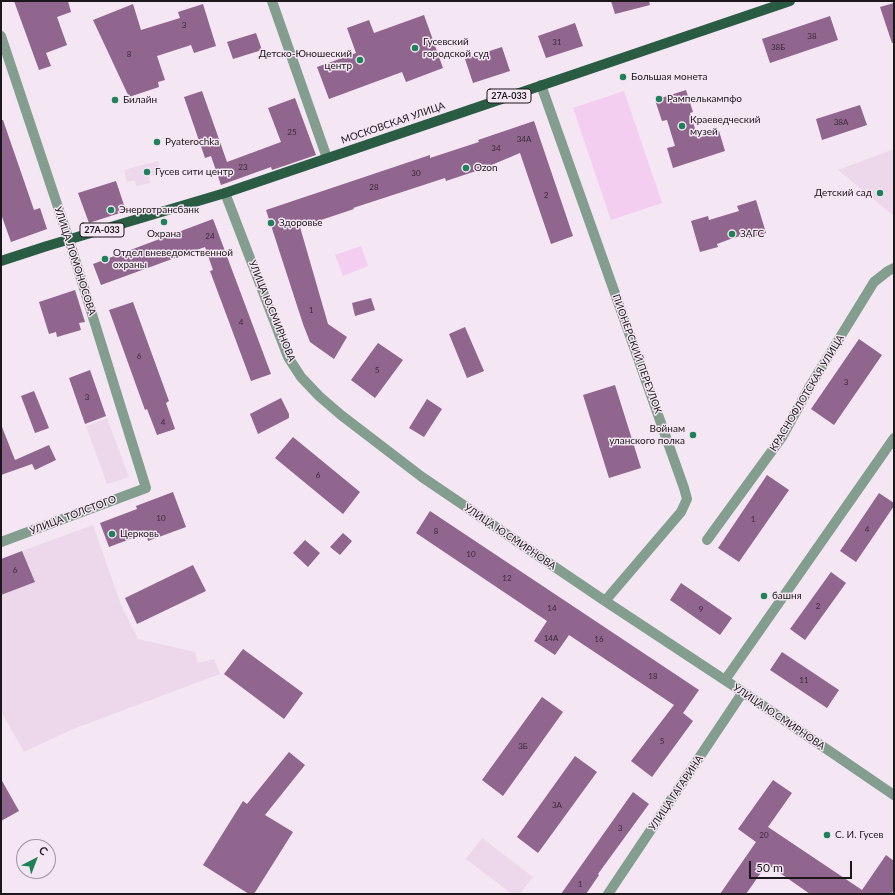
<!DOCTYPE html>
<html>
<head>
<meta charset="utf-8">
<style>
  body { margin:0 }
  #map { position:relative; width:895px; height:895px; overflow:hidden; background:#f4e6f3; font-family:Lato,sans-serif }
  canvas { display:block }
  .frame { position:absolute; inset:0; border:2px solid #1c171b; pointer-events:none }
  .north { position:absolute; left:16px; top:839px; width:40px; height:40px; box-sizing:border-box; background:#f4e6f3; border:1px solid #9e939d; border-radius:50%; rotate:42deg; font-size:11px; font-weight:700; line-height:16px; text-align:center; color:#1c171b }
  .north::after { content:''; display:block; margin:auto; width:14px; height:18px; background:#1f8159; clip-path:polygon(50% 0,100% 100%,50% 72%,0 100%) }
  .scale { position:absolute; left:749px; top:861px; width:103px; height:18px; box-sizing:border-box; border:2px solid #1c171b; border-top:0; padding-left:5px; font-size:12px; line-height:14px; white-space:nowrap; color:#1c171b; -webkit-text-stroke:3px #f4e6f3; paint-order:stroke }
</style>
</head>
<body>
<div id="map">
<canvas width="895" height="895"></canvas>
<div class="frame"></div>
<div class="north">С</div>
<div class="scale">50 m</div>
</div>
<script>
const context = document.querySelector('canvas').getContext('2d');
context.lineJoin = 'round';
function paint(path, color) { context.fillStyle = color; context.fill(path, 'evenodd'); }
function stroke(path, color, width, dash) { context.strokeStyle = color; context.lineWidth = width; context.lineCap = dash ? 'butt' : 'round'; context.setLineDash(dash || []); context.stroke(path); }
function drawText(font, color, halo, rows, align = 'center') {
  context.font = font + ' Lato,sans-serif'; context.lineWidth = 3; context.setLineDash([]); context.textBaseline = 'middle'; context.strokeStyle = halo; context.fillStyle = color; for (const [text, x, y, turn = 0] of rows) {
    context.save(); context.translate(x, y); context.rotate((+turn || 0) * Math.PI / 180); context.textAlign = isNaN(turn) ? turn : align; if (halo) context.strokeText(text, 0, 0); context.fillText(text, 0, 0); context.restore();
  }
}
paint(new Path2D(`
  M894 149V216L838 170Z
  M158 161 161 173 149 176 150 183 136 186 135 180 127 182 124 170Z
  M107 418 129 477 107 484 86 426Z
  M93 525 121 605 138 639 195 652 198 663 214 659 220 674 73 729 24 752 1 711V595L34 582 22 551Z
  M482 838 533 877 520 894H512L466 859Z`), '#ecd8ea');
paint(new Path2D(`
  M624 91 662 203 611 220 573 108Z
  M361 246 368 266 343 276 335 255Z`), '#f3cef0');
paint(new Path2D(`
  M14 1H68L71 12 57 17 67 45 46 53 51 66 39 70Z
  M611 1H649L650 5 615 14Z
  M894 3V43H892L880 7Z
  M133 4 141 30 180 18 178 12 203 4 216 46 194 53 191 45 157 56 165 80 158 82 159 87 129 97 93 20Z
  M424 15 443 68 406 82 402 72 329 99 317 67 356 53 347 28 369 20 374 33Z
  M830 16 838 40 770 63 762 39Z
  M575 23 583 46 546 58 538 36Z
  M256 33 262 50 233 59 227 42Z
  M502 47 510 71 473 83 465 59Z
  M686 90 693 112 690 113 698 138 719 131 725 151 673 168 667 148 675 146 667 120 662 121 655 100Z
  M202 91 227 162 281 142 268 108 295 98 316 155 272 170 271 167 221 185 211 156 205 158 184 97Z
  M860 105 867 125 822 140 816 119Z
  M1 120H3L34 210 40 208 47 229 11 242 1 214Z
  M534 121 573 236 551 244 520 153 482 169 446 181 445 178 353 208 354 209 300 227 328 324 347 337 334 359 310 342 303 324 266 210 430 155V158L479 142 478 140Z
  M116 181 126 211 89 223 78 193Z
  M756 200 766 233 749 238 748 234 733 238 717 244 718 247 700 252 691 221 708 216 709 220 739 211 737 206Z
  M213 219 271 374 251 381 210 271 213 270 205 247 101 285 93 264Z
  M75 290 85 322 79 323 81 330 57 337 56 332 49 334 39 302Z
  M371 298 375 310 355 316 352 303Z
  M133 302 169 401 166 403 175 429 157 435 147 409 145 410 109 310Z
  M465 327 484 371 467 378 449 334Z
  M859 339 882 355 834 425 811 409Z
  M378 343 403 360 375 398 351 380Z
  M90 370 106 416 85 424 69 378Z
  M615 385 641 468 609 478 583 395Z
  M34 391 49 428 35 433 21 396Z
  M281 398 289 414V418L258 434 250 414Z
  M427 399 442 409 424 437 409 428Z
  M1 427H2L15 460 49 445 56 460 35 470 32 464 1 475Z
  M293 437 360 492 343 514 275 458Z
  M767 475 789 490 739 562 718 548Z
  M173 492 186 527 148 541 146 533 109 547 100 523 137 509 136 506Z
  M879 493 894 503V506L856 562 840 551Z
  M430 511 699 690 683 713 693 721 652 777 631 761 674 705 569 635 555 655 534 641 547 621 416 533Z
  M343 533 352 541 340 555 330 547Z
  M305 540 320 553 308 567 293 553Z
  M22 551 35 582 1 595V559Z
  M193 565 206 591 137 624 125 598Z
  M831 572 846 583 805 640 790 629Z
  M681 583 732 618 720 635 670 600Z
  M243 649 303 693 284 719 224 674Z
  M782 652 839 690 827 708 770 670Z
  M542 697 563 712 503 796 482 780Z
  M289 752 305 765 265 815 293 832 254 894H249L203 865 243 801 247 804Z
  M575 756 597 772 538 853 517 837Z
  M1 779 19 811 1 821Z
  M773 780 792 793 768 827 862 890 886 855 894 861V890L891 894H810L767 864 746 894H720L756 842 738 829Z
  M633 792 649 804 598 874 599 875 586 894H561Z`), '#90658e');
stroke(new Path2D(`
  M272 1 327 158
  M1 36 69 240 146 488 1 542
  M541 85 684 488 687 499 681 512 605 601
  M225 193 288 357 301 377 319 396 341 415 422 477 605 601 743 692 894 795
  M707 540 782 437 810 386 874 282 888 271 894 268
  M725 680 894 438
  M608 894 743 692`), '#839d8e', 10);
stroke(new Path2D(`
  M1 261 47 246 225 193 790 1`), '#2a5c44', 10);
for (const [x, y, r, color] of [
  [415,48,4,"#1f8159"],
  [360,60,4,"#1f8159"],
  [623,77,4,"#1f8159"],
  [659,99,4,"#1f8159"],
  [115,100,4,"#1f8159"],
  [682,126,4,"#1f8159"],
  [157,142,4,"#1f8159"],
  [466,168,4,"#1f8159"],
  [147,172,4,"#1f8159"],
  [880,193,4,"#1f8159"],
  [111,210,4,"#1f8159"],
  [164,222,4,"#1f8159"],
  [271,223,4,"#1f8159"],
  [732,234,4,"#1f8159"],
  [105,259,4,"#1f8159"],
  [693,435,4,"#1f8159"],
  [112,534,4,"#1f8159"],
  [764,596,4,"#1f8159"],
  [827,835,4,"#1f8159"]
]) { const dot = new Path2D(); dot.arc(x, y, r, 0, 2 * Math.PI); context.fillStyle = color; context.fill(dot); stroke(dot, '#f4e6f3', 1.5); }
drawText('8px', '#392a38', null, [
  ["3",184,25],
  ["38",812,36],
  ["31",557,42],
  ["38Б",778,47],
  ["8",129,54],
  ["38А",841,122],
  ["25",292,132],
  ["34А",524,139],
  ["34",496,148],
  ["23",243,167],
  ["30",416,173],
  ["28",374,187],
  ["2",546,195],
  ["24",210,236],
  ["1",311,310],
  ["4",241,322],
  ["6",139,356],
  ["5",377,370],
  ["3",846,382],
  ["3",87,397],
  ["4",163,422],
  ["6",318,475],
  ["10",161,518],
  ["1",753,519],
  ["4",867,529],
  ["8",436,531],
  ["10",471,554],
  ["6",15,570],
  ["12",507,578],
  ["2",818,606],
  ["14",552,608],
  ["9",701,609],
  ["14А",551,638],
  ["16",599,639],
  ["18",653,676],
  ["11",804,680],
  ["5",662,741],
  ["3Б",523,746],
  ["3А",557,805],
  ["3",620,828],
  ["20",764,835],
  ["1",580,884]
]);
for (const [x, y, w] of [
  [509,96,44],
  [102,230,44]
]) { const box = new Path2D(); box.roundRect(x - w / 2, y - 7, w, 14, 3); context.fillStyle = '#f4e6f3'; context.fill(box); stroke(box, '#1c171b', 1); }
drawText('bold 9px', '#1c171b', null, [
  ["27А-033",509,96],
  ["27А-033",102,230]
]);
drawText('10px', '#1c171b', '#f4e6f3', [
  ["Гусевский",423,42],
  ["городской суд",423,54],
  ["Детско-Юношеский",352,54,"right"],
  ["центр",352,66,"right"],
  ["Большая монета",631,77],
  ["Рампелькампфо",667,99],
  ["Билайн",123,100],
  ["Краеведческий",690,120],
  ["музей",690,132],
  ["Pyaterochka",165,142],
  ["Ozon",474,168],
  ["Гусев сити центр",155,172],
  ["Детский сад",872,193,"right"],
  ["Энерготрансбанк",119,210],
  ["Здоровье",279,223],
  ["Охрана",164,234,"center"],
  ["ЗАГС",740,234],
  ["Отдел вневедомственной",113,253],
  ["охраны",113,265],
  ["Войнам",685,429,"right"],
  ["уланского полка",685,441,"right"],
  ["Церковь",120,534],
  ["башня",772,596],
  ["С. И. Гусев",835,835]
], 'left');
drawText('10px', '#1c171b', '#f4e6f3', [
  ["МОСКОВСКАЯ УЛИЦА",393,123,-19],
  ["УЛИЦА ЛОМОНОСОВА",75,261,72],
  ["УЛИЦА Ю.СМИРНОВА",272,311,68],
  ["ПИОНЕРСКИЙ ПЕРЕУЛОК",637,354,70],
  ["КРАСНОФЛОТСКАЯ УЛИЦА",807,393,-59],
  ["УЛИЦА ТОЛСТОГО",73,515,-21],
  ["УЛИЦА Ю.СМИРНОВА",510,537,34],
  ["УЛИЦА Ю.СМИРНОВА",779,717,34],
  ["УЛИЦА ГАГАРИНА",676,793,-56]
]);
</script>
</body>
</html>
